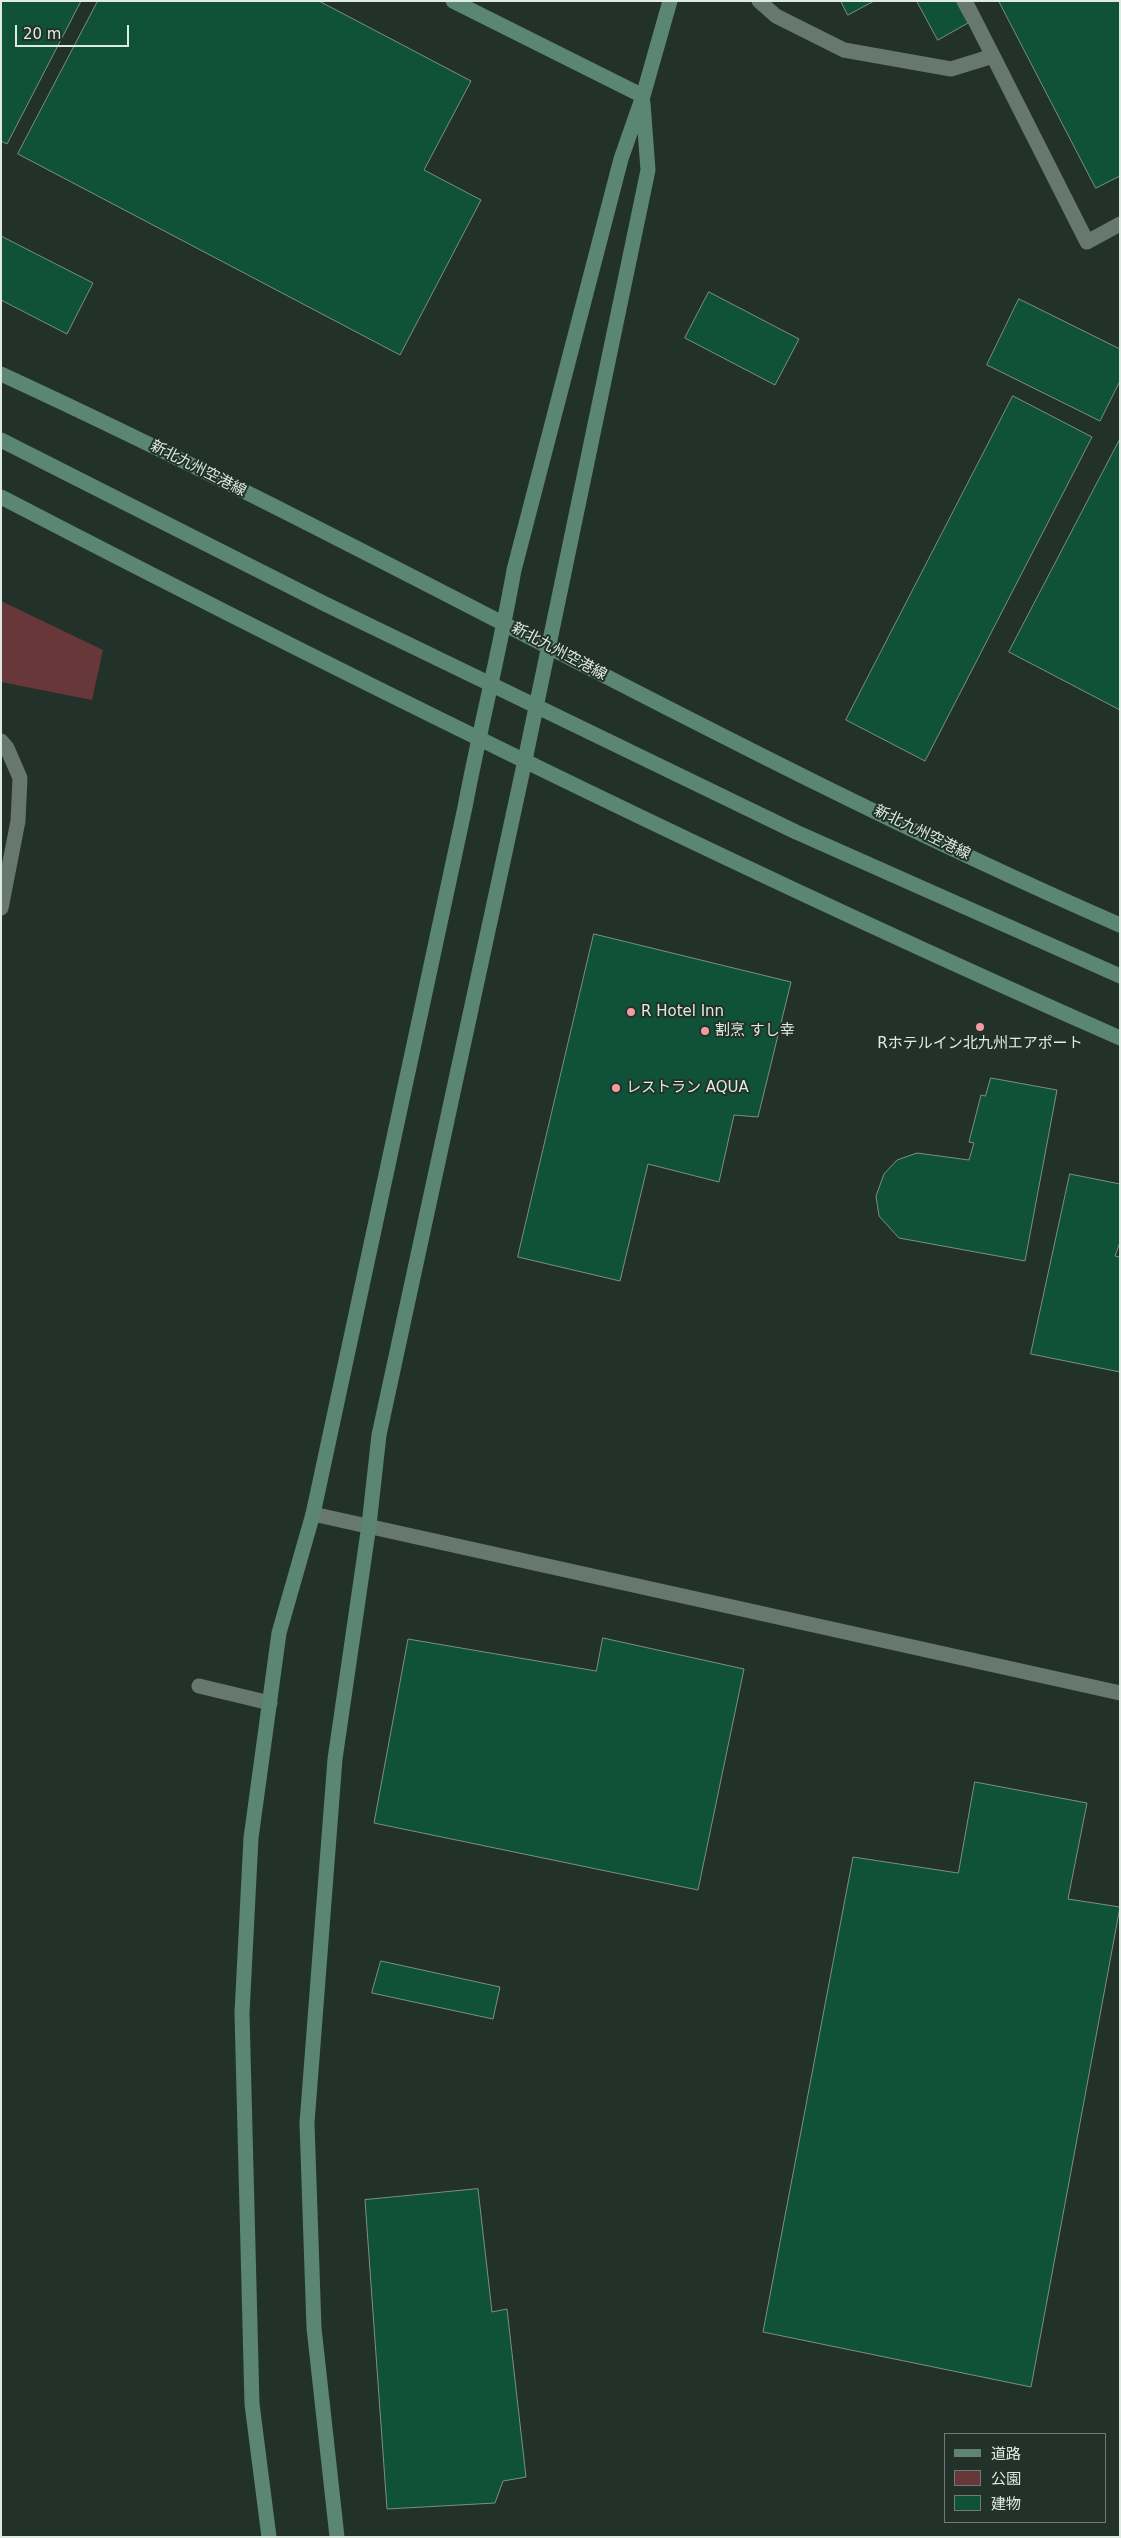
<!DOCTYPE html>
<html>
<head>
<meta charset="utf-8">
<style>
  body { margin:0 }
  #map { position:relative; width:1121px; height:2538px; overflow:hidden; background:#22322b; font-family:"DejaVu Sans","Noto Sans JP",sans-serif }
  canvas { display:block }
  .frame { position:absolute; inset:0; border:2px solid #e0eae5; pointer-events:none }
  .legend { position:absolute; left:944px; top:2433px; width:162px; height:90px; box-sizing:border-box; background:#22322b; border:1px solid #6e7c75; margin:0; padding:6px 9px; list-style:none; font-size:15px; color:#e0eae5 }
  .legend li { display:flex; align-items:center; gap:10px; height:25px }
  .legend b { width:25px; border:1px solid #6e7c75 }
  .scale { position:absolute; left:15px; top:25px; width:114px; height:22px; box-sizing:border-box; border:2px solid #e0eae5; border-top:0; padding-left:6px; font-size:15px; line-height:18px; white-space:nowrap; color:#e0eae5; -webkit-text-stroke:4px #22322b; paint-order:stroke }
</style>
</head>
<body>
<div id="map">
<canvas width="1121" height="2538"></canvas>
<div class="frame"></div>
<ul class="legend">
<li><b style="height:6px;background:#5a8673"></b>道路</li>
<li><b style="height:14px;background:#68373a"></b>公園</li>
<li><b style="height:14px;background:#0f5139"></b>建物</li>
</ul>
<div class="scale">20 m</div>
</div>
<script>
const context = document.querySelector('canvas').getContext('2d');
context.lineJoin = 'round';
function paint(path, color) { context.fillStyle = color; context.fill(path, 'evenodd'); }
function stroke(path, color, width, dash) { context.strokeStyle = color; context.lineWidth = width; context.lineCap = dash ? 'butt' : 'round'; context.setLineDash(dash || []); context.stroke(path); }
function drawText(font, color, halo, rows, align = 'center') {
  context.font = font + ' "DejaVu Sans","Noto Sans JP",sans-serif'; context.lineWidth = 4; context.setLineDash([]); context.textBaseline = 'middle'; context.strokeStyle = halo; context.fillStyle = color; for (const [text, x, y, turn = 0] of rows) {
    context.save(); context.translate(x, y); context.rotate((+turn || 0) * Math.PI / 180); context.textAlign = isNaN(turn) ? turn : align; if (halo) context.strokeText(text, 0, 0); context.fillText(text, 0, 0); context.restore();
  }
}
paint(new Path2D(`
  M1 601 103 650 92 700 1 682Z`), '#68373a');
const building = new Path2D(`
  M1 1H81L7 144 1 141Z
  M98 1H319L471 81 424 170 481 200 400 355 18 154Z
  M841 1H874L848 15Z
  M917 1H956L968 23 938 40Z
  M999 1H1120V176L1096 188Z
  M1 236 93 283 67 334 1 300Z
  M709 292 799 339 775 385 685 338Z
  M1019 299 1120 349V381L1100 421 987 365Z
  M1013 396 1092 437 925 761 846 720Z
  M1120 439V710L1009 652Z
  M594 934 791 982 758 1117 734 1115 719 1182 648 1164 620 1281 518 1257Z
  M991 1078 1057 1090 1025 1261 899 1238 879 1216 876 1196 884 1174 897 1160 917 1153 969 1160 974 1143 969 1142 981 1095 985 1096Z
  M1070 1174 1120 1184V1242L1115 1256 1120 1257V1372L1031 1354Z
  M603 1638 744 1669 698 1890 374 1823 408 1639 596 1671Z
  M975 1782 1087 1803 1068 1899 1120 1907 1031 2387 763 2332 853 1857 958 1873Z
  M381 1961 500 1987 493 2019 372 1993Z
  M478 2189 492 2312 507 2309 526 2477 503 2481 495 2503 387 2509 365 2200Z`);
paint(building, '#0f5139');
stroke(building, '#7c8f85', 1);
stroke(new Path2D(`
  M759 1 776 16 844 50 951 69 993 56 1087 242 1120 224
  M965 1 993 56
  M1 741 7 748 20 778 18 821 1 908
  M199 1686 270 1703`), '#66786f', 15);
stroke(new Path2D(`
  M313 1514 1120 1693`), '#66786f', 15);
stroke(new Path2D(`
  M453 1 643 96
  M1 374C379 548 739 759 1120 925
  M1 440 323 603 796 832 1120 976
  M1 497C369 688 741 871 1120 1038
  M269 2537 252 2404 242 2013 251 1838 279 1633 313 1514 465 807C480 728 500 650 514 570L621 159 643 96 670 1
  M337 2537 314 2328 307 2123 335 1759 369 1525 379 1435 525 760 648 170 643 103`), '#5a8673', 15);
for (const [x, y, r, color] of [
  [631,1012,5,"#f49b9f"],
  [980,1027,5,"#f49b9f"],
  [705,1031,5,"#f49b9f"],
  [616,1088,5,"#f49b9f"]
]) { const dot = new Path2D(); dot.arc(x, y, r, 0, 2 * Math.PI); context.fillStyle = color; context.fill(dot); stroke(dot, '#22322b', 2); }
drawText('15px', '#e0eae5', '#22322b', [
  ["新北九州空港線",198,469,27],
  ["新北九州空港線",559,652,28],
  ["新北九州空港線",922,833,26]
]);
drawText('15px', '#e0eae5', '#22322b', [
  ["R Hotel Inn",641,1012],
  ["割烹 すし幸",715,1031],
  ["Rホテルイン北九州エアポート",980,1044,"center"],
  ["レストラン AQUA",626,1088]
], 'left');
</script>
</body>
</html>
